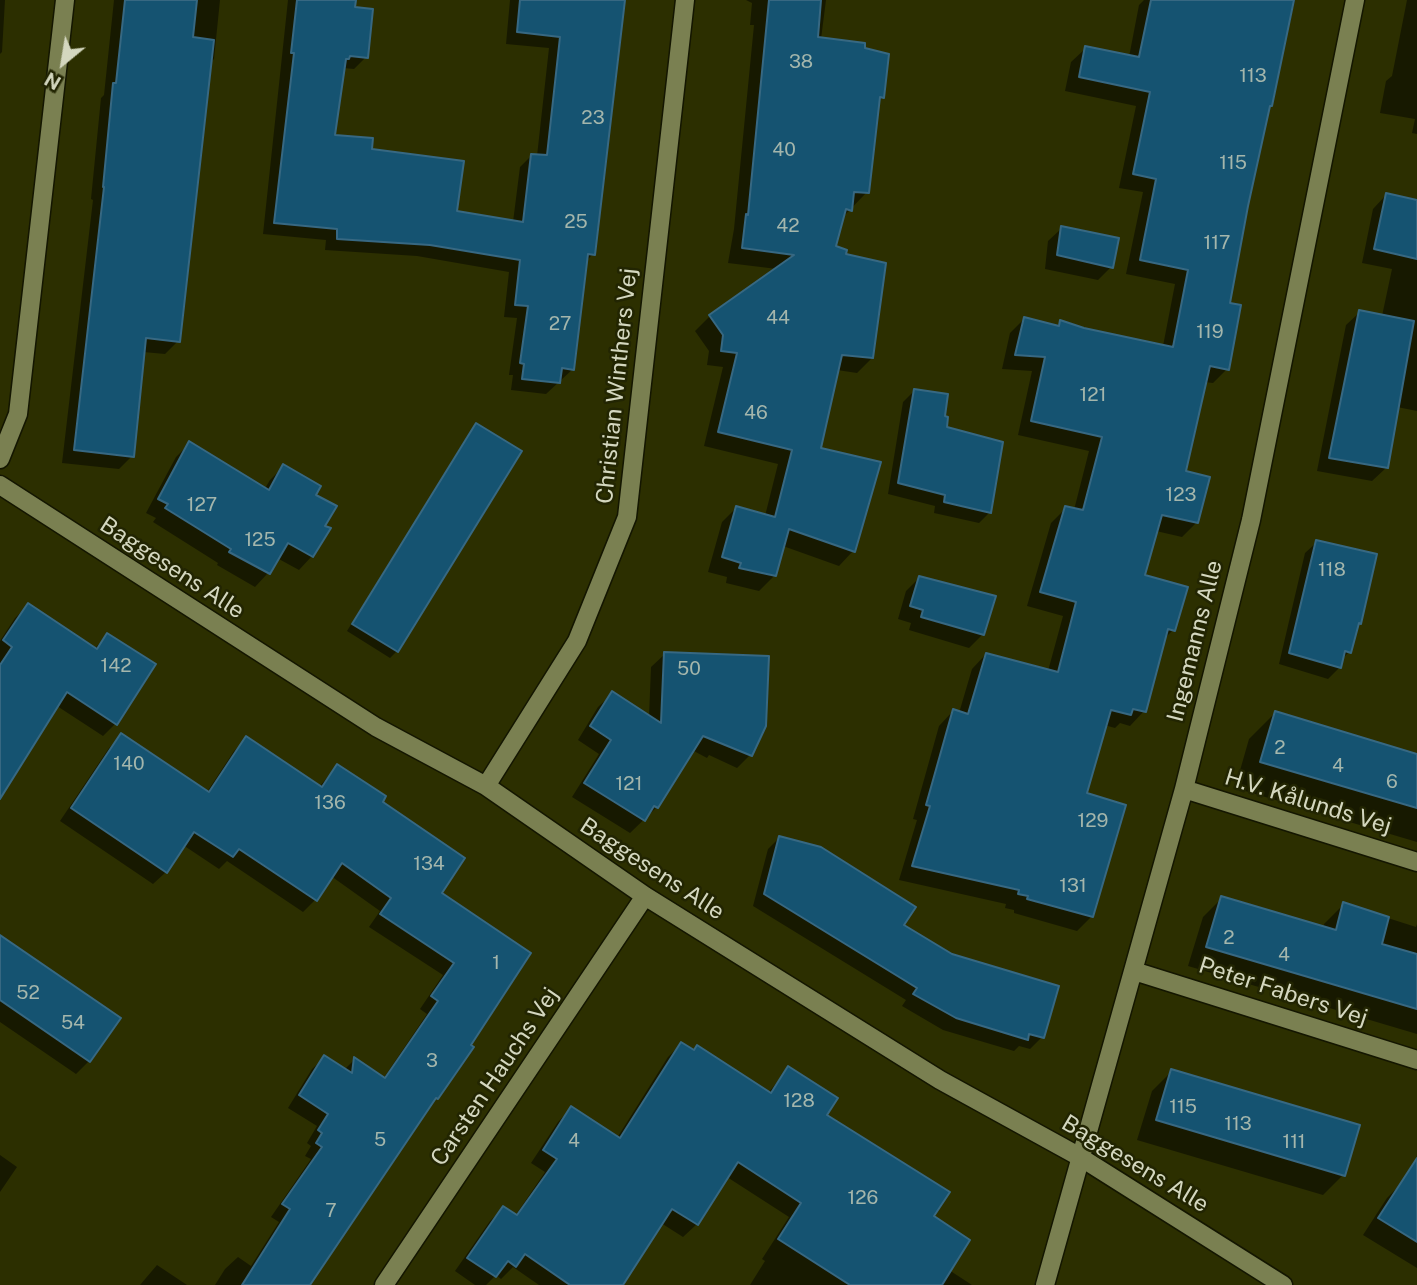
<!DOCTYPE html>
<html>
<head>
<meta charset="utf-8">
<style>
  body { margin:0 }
  #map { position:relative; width:1417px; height:1285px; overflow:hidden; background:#2c2f00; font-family:"Public Sans",sans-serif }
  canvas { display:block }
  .north { position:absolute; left:28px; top:28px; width:70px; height:70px; -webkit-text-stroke:5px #222502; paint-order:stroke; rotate:210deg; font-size:19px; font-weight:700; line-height:28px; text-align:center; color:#d4d7bf }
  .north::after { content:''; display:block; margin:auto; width:24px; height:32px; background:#d4d7bf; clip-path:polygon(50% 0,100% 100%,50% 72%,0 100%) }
</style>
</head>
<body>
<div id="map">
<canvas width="1417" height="1285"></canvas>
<div class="north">N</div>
</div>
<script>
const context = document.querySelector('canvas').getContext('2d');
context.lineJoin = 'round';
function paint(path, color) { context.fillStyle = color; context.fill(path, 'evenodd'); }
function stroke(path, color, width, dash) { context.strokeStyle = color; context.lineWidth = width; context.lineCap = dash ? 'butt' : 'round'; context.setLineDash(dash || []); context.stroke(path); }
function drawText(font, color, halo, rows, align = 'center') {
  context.font = font + ' "Public Sans",sans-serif'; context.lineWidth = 5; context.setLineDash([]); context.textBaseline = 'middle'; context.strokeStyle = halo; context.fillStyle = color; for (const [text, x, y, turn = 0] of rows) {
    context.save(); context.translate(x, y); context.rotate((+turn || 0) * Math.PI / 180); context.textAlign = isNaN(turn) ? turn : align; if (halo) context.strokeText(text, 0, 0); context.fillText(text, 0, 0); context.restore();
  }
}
paint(new Path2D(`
  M0 0H5L2 52 0 54Z
  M114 0H220L214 59 209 64 178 341 165 354 143 352 132 456 119 469 62 463 93 200 91 199 101 98 104 95Z
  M288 0H354L353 8 366 57 354 69 343 68 333 136 370 150 455 212 513 222 520 167 532 155 537 156 549 48 506 44 510 0H623L593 254 586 261 573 369 546 394 511 390 513 375H509L517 318 504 317 509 272 417 256 325 250 326 240 263 234Z
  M746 0H826L821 39 883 97 878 102 867 192 842 218 834 247 872 358 857 373 837 370 818 449 853 551 839 566 783 546 774 576 759 591 726 583 727 577 708 572 722 522 737 507 765 516 778 464 704 446 723 367 707 365 709 351 695 331 710 316 777 269 728 263 734 229 754 25H750L752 3Z
  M1144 0H1295L1290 22 1287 25 1271 106 1267 109 1228 304 1227 369 1213 383 1204 382 1184 472 1196 523 1182 537 1156 531 1142 576 1173 630 1163 640 1144 711 1130 726 1120 723 1115 728 1104 725 1084 794 1092 916 1077 931 1014 913V910L1005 908 1006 904 899 880 917 820 913 819 939 726 953 711 959 713 972 669 986 654 1048 671 1063 616 1027 606 1051 523 1066 508 1074 510 1089 451 1018 435 1032 371 1002 369 1010 333 1024 319 1056 327 1061 322 1084 330 1163 346 1175 284 1126 274 1143 192 1119 188 1136 106 1065 91 1071 62 1086 48 1129 57 1139 5Z
  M1407 0H1417V134L1412 133 1415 119 1380 113 1386 81 1392 76Z
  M1386 195 1417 202V411L1397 407 1386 468 1372 481 1317 471 1346 325 1360 312 1382 316 1392 269 1362 263 1373 209Z
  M1062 228 1111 267 1098 280 1045 269 1048 241Z
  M914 391 943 418 945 429 990 512 979 523 934 513 935 506 888 494 903 402Z
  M476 425 397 651 390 658 347 631 470 432Z
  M189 444 264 490 270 480 284 466 323 527 312 556 299 570 277 558 268 573 255 587 217 565 218 563 153 522 156 518 146 513 176 457Z
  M1317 542 1360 623 1356 627 1349 652 1341 660 1340 667 1328 679 1279 664 1305 553Z
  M919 578 983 634 969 648 909 630 911 623 898 619 906 591Z
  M28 605 94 649 107 636 115 724 103 736 57 706 0 782V641L15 618Z
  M665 654 750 755 737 768 709 755 707 758 692 750 657 807 630 833 572 797 599 754 578 740 598 707 612 694 649 717 651 667Z
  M1275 713 1417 756V842L1235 788 1249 739Z
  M121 736 207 792 234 751 247 738 319 787 337 766 380 802 439 894 529 954 437 1098 429 1105 308 1285H215L225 1269 238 1257 251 1266 279 1222 271 1217 311 1159 305 1156 311 1146 307 1143 317 1126 288 1108 312 1069 325 1057 344 1070 355 1059 383 1079 427 1014 420 1009 443 975 369 927 380 911 331 876 315 900 303 912 227 861 219 869 183 845 166 872 153 884 60 821 109 748Z
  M780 837 902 926 1042 1037 1030 1049 1019 1046 1014 1051 943 1030 902 1006 906 1000 753 906 768 849Z
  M1222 898 1323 928 1324 924 1344 904 1416 927 1417 924V1034L1188 966 1203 917Z
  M0 937 89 1061 76 1074 0 1022Z
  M681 1044 768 1093 789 1068 824 1116 932 1217 949 1270 972 1285H750L765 1261 762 1259 789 1217 727 1177 697 1224 683 1237 661 1223 615 1285H539L513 1267 501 1279 496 1275 486 1285H475L455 1271 490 1221 503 1208 515 1216 545 1172 531 1163 558 1122 571 1108 617 1138 668 1057Z
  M1172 1071 1343 1175 1323 1195 1137 1140 1152 1091Z
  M0 1155 17 1167 0 1192Z
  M1404 1181 1417 1186V1268L1363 1235 1387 1198Z
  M157 1265 187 1285H140Z`), '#0007');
const building = new Path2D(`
  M125 0H197L193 37 214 40 180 342 146 338 134 457 74 450 104 187H103L113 83H116Z
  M297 0H356L355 7 373 9 368 58 350 56 349 59H346L335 135 373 138 372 149 464 161 457 211 523 222 531 154 547 155 560 37 517 32 520 0H625L595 255 588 254 574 370 562 368 560 383 522 379 524 364 520 363 528 306 515 305 520 260 430 245 337 239V229L274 223 294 53H291Z
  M769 0H821L818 37 865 43V48L889 54 884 98 880 97 869 193 854 192 852 211 846 209 836 246 847 250 846 254 886 263 873 358 842 355 821 448 881 462 855 552 789 529 776 576 739 568 741 563 722 557 736 506 775 517 792 450 718 432 737 353 721 351 723 335 709 315 794 255 742 248 746 214 748 215Z
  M1151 0H1294L1272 106H1270L1248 206 1230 303 1241 305 1229 370 1210 366 1186 471 1210 477 1198 523 1162 515 1145 575 1188 587 1175 631 1168 629 1146 712 1133 709 1131 715 1111 710 1087 793 1126 805 1093 917 1027 899 1028 896 1018 894 1019 890 912 866 930 806 926 805 953 709 968 714 986 653 1058 672 1076 602 1040 592 1065 506 1083 510 1102 437 1031 421 1045 357 1015 355 1024 317 1059 326 1060 320 1084 328 1173 347 1188 270 1140 260 1156 179 1133 174 1150 92 1079 77 1085 46 1139 57Z
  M1386 193 1417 200V259L1374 249Z
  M1061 226 1119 238 1113 268 1057 255Z
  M1359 310 1414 321 1388 468 1329 458Z
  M914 389 948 394 945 416 948 417 947 427 1003 442 991 513 944 502 945 495 898 483Z
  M476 423 522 451 398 652 352 624Z
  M189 441 269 490 283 464 321 486 316 495 337 506 325 526 331 528 313 557 288 543 270 574 229 552 231 549 165 508 168 504 158 499Z
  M1316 540 1377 554 1361 624 1359 623 1351 653 1345 651 1341 668 1289 653Z
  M919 576 996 596 984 635 921 617 923 610 910 606Z
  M28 603 97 649 107 633 156 664 117 725 67 692 0 799V665L12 647 3 640Z
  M664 652 769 656 766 726 752 756 703 736 658 808 654 806 645 821 584 783 611 740 590 726 612 691 661 723Z
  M1275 711 1417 754V808L1260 762Z
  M121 733 209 792 246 736 322 787 337 764 386 796 383 802 465 858 442 893 531 953 471 1045 474 1047 438 1099 436 1098 310 1285H242L290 1209 282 1204 322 1147 316 1143 322 1133 318 1130 328 1114 299 1095 324 1055 352 1073 354 1057 385 1078 438 1001 431 996 454 963 380 914 391 898 342 863 317 901 239 849 233 857 194 832 167 873 71 808Z
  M779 836 821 847 916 907 904 925 952 954 1059 986 1044 1038 1029 1034 1028 1040 956 1018 913 994 917 988 764 894Z
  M1221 896 1336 930 1343 902 1389 917 1382 944 1417 954V1009L1206 947Z
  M0 935 121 1018 90 1062 0 1000Z
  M681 1042 694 1050 697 1045 771 1093 788 1066 838 1098 827 1115 950 1192 934 1216 970 1240 942 1285H850L778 1239 801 1203 738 1162 698 1225 672 1209 623 1285H570L525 1254 516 1267 508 1261 496 1277 467 1258 503 1206 517 1215 557 1159 543 1150 571 1106 620 1138Z
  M1171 1069 1360 1125 1345 1176 1156 1120Z
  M1417 1158V1242L1378 1218Z`);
paint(building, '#155371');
stroke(building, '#376882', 2);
const minor = new Path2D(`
  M0 459 18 414 65 0
  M0 485 376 727 486 786 645 896 940 1080 1080 1157 1283 1285
  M486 786 577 641 627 517 685 0
  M1184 789 1417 862
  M1134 971 1417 1060
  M384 1285 645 896
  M1045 1285 1184 789 1251 520 1355 0`);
stroke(minor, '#141601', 21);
stroke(minor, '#7a8051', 18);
drawText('19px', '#a4b6ac', null, [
  ["38",801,62],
  ["113",1253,76],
  ["23",593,118],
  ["40",784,150],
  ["115",1233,163],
  ["25",576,222],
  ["42",788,226],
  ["117",1217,243],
  ["44",778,318],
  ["27",560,324],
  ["119",1210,332],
  ["121",1093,395],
  ["46",756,413],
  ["123",1181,495],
  ["127",202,505],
  ["125",260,540],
  ["118",1332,570],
  ["142",116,666],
  ["50",689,669],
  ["2",1280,748],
  ["140",129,764],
  ["4",1338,766],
  ["6",1392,782],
  ["121",629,784],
  ["136",330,803],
  ["129",1093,821],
  ["134",429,864],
  ["131",1073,886],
  ["2",1229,938],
  ["4",1284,955],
  ["1",496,963],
  ["52",28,993],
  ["54",73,1023],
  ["3",432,1061],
  ["128",799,1101],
  ["115",1183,1107],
  ["113",1238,1124],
  ["5",380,1140],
  ["4",574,1141],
  ["111",1294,1142],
  ["126",863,1198],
  ["7",331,1211]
]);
drawText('23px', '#d4d7bf', '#222502', [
  ["Christian Winthers Vej",617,386,-84],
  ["Baggesens Alle",172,568,33],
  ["Ingemanns Alle",1195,641,-76],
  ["H.V. Kålunds Vej",1308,802,17],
  ["Baggesens Alle",652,869,33],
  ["Peter Fabers Vej",1283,992,18],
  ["Carsten Hauchs Vej",495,1077,-56],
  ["Baggesens Alle",1135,1164,31]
]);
</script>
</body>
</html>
